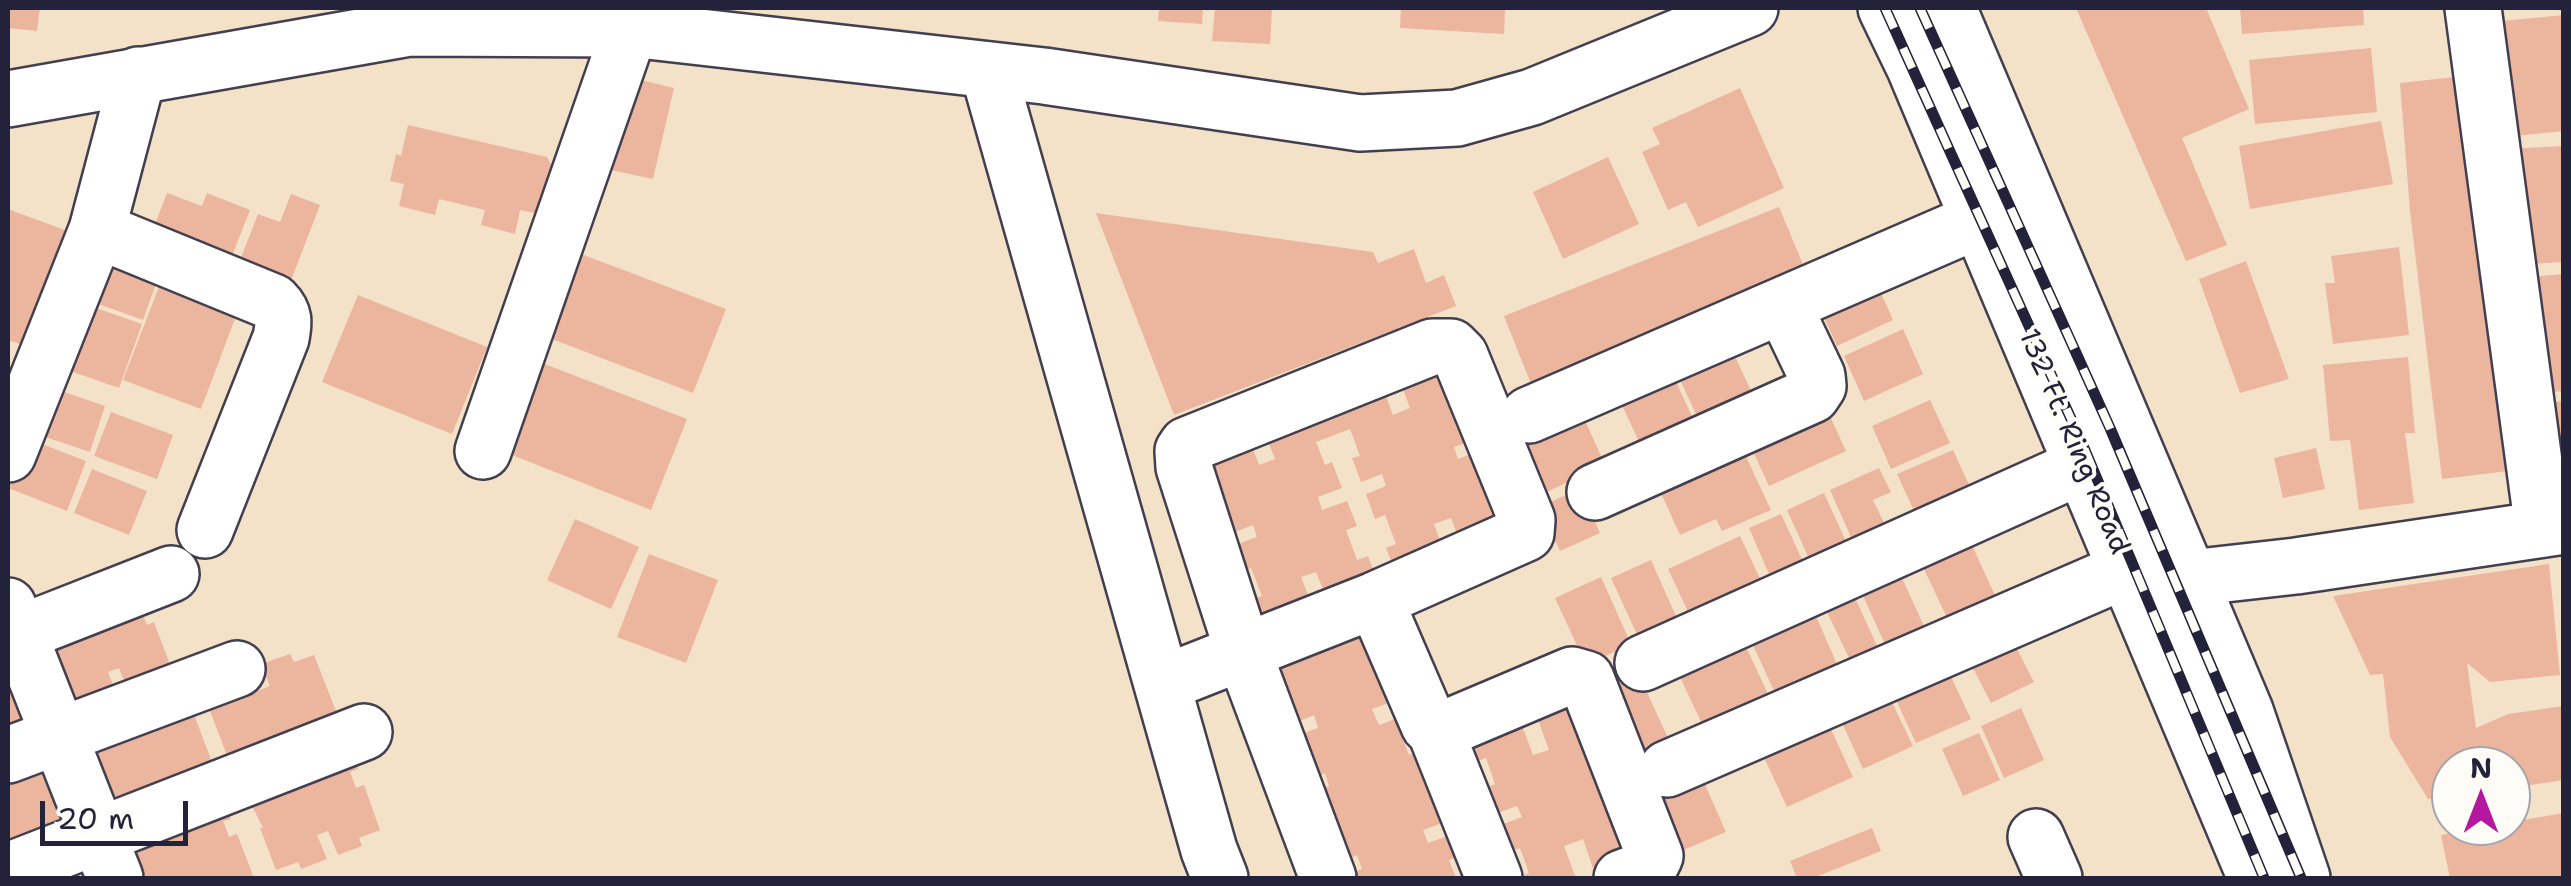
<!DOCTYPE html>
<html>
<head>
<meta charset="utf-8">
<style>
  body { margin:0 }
  #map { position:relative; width:2571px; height:886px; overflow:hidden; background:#f4e2c8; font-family:"Shantell Sans",sans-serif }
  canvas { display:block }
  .frame { position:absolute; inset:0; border:10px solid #22223b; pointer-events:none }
  .north { position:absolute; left:2431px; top:746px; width:100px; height:100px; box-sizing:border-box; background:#fdfcf7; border:2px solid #a5a5ac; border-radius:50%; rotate:0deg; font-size:28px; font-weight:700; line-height:40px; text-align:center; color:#22223b }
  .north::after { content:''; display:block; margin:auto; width:35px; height:45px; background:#b5179e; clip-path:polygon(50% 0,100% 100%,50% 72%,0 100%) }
  .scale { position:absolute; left:40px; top:801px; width:148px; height:45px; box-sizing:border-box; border:5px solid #22223b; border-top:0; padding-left:12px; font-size:30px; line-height:35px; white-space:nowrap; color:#22223b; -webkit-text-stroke:8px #fdfcf7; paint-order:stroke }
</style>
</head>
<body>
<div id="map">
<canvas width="2571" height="886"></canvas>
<div class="frame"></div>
<div class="north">N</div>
<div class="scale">20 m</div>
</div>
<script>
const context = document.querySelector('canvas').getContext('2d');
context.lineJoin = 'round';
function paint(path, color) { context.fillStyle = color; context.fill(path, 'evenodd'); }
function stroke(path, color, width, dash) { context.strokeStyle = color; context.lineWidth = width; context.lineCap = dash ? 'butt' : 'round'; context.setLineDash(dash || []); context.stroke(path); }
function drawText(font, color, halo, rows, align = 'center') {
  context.font = font + ' "Shantell Sans",sans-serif'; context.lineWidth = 8; context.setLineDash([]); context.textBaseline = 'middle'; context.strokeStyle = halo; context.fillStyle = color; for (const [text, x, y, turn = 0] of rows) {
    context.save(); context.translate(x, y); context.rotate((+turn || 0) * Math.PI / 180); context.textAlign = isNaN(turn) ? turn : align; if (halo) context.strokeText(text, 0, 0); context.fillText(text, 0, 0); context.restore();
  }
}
paint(new Path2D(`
  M8 8H40L37 31 8 28Z
  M1159 8H1203L1202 24 1158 21Z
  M1215 8H1272L1270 44 1212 41Z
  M1401 8H1505L1504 34 1400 28Z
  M2076 8H2206L2249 109 2182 138 2227 245 2186 261Z
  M2240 8H2363L2364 25 2242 34Z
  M2564 15V131L2504 137 2492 22Z
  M2371 48 2377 112 2255 124 2249 60Z
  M2464 76 2516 470 2442 479 2410 211 2400 83Z
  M628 77 674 88 653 179 606 169Z
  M1740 88 1784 188 1698 227 1686 202 1668 210 1642 152 1660 144 1652 128Z
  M2381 121 2393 184 2250 209 2239 146Z
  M408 125 547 157 562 184 569 186 534 213 520 210 515 234 481 225 485 210 439 199 435 215 399 206 404 184 390 181 396 154 401 156Z
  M2564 146V262L2512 265 2506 149Z
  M1608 157 1639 224 1563 259 1533 192Z
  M167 193 202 206 207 193 250 210 228 266 150 237Z
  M291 194 320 205 288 288 237 268 258 214 280 222Z
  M1779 207 1809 279 1533 389 1504 316Z
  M8 209 70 232 29 347 8 340Z
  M1096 213 1373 252 1378 263 1414 249 1426 283 1444 275 1456 306 1174 415Z
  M95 241 163 264 143 320 76 296Z
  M2399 247 2409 335 2333 344 2325 283H2335L2331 256Z
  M576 252 726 309 693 393 544 336Z
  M2246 261 2289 379 2240 393 2199 279Z
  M2564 274V391L2540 393 2528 277Z
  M162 279 239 308 201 409 123 380Z
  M1881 293 1893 320 1837 346 1825 319Z
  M358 295 487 347 452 434 322 382Z
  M73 300 142 324 119 388 50 364Z
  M1903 329 1923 374 1864 401 1844 356Z
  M1729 344 1756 401 1701 425 1675 369Z
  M1448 357 1479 438 1454 447 1458 459 1484 449 1492 470 1479 475 1490 506 1504 501 1514 528 1462 547 1451 518 1434 524 1445 554 1396 573 1386 548 1396 544 1385 515 1375 519 1366 494 1386 486 1382 474 1361 482 1352 458 1360 456 1350 429 1316 442 1325 465 1332 462 1342 488 1318 497 1322 510 1347 501 1357 526 1346 530 1357 560 1368 556 1377 580 1327 599 1316 572 1301 577 1312 605 1259 624 1250 600 1262 596 1251 568 1239 572 1230 547 1257 537 1253 525 1225 536 1215 511 1226 507 1216 480 1193 453 1247 433 1259 465 1275 459 1263 428 1381 383 1393 415 1410 408 1398 376Z
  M2408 357 2415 433H2405L2414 503 2359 510 2350 440 2330 441 2323 365Z
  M537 361 687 419 651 510 502 451Z
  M1672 373 1696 425 1643 450 1618 397Z
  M41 384 105 406 90 452 25 430Z
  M1821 397 1846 451 1769 486 1744 432Z
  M1930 400 1950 443 1891 469 1872 426Z
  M2564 401V480L2540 403Z
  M1579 407 1605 465 1538 496 1511 438Z
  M111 412 173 435 157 479 94 456Z
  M1734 431 1771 510 1722 531 1716 519 1680 535 1650 469Z
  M24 437 86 461 67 511 8 488V478Z
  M2316 448 2325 489 2283 498 2274 458Z
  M1953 450 1972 491 1916 515 1897 474Z
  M1879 468 1891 492 1873 500 1887 529 1854 544 1830 490Z
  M92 469 147 491 129 535 74 513Z
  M1580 489 1600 533 1560 551 1539 507Z
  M1824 493 1848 546 1811 563 1787 510Z
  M1781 514 1805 566 1772 581 1749 528Z
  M575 519 639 547 611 609 547 580Z
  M1740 536 1763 585 1691 618 1668 569Z
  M1971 543 1998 602 1950 624 1922 565Z
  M649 554 718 580 686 663 617 637Z
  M1651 560 1679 623 1640 641 1611 578Z
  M2549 564 2560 675 2490 682 2467 663 2476 728 2508 714 2564 706V780L2511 788V766H2451V796L2428 799 2390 737 2383 674 2370 675 2333 596Z
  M1898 569 1928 635 1889 653 1859 587Z
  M1601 577 1631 644 1586 665 1555 598Z
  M1847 580 1878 648 1850 660 1818 593Z
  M141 610 147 625 154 622 171 667 129 692 119 668 108 672 117 696 66 707 47 651Z
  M1815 614 1837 664 1775 693 1752 643Z
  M2006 628 2034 682 1991 703 1963 649Z
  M1363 636 1388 703 1372 709 1379 725 1395 719 1409 755 1426 748 1435 770 1423 774 1433 800 1445 796 1453 819 1423 830 1428 843 1458 832 1467 854 1449 860 1456 878H1338L1362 869 1357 855 1330 866 1303 796 1329 786 1325 773 1299 783 1292 737 1318 728 1314 715 1288 726 1257 677Z
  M1746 647 1769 696 1703 726 1680 677Z
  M290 654 294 662 314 655 345 734 235 776 205 698 247 670 254 692 270 686 261 664Z
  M1944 662 1971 719 1916 743 1890 687Z
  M1638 673 1669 740 1630 758 1599 691Z
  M12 682 29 727 8 735V683Z
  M1887 692 1913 746 1863 769 1838 714Z
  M1563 698 1611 768 1592 774 1596 787 1616 780 1646 859 1596 877 1583 839 1564 846 1576 878H1517L1529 873 1520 848 1508 852 1498 826 1522 817 1517 806 1495 814 1484 788 1495 784 1486 758 1475 762 1463 728 1516 709 1533 755 1549 750 1532 703Z
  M189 701 219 781 110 823 80 745Z
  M2021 708 2044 760 2004 778 1981 726Z
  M1822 710 1853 777 1787 807 1756 740Z
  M1979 733 2000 780 1963 796 1942 749Z
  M352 754 358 769 350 772 356 788 364 785 380 830 359 838 362 846 338 855 328 831 317 835 327 859 301 869 298 862 276 870 260 828H263L246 794Z
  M46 756 76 837 8 862V761Z
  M1694 760 1726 832 1660 860 1650 792Z
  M225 803 231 819 223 821 229 837 237 834 254 878H137L120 843Z
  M2564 813V878H2450L2441 835 2488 826H2511V822Z
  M1872 828 1881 851 1813 878H1797L1790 861Z`), '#ecb59e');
const minor = new Path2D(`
  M2473 8 2543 529
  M988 70 1209 850 1220 878
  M97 230 273 302C285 314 284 322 281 338L205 530
  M1529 415 1979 220
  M483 451 630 29
  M8 454 97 230 138 75
  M1595 492 1812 395 1818 386 1817 376 1783 305
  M2190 578 2296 566 2564 526
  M1375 600 1429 725 1435 730H1442L1572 675 1586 679 1655 856 1649 868 1622 878
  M8 606 115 878
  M8 638 171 574
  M1643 663 2082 466
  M1162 684 1375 600 1526 533 1527 520 1460 356 1451 347H1432L1187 445 1183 451 1184 467 1244 654 1328 878
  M1435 730 1494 878
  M8 755 237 669
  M1667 769 2126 570
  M2036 837 2054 878
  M8 871 364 732`);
const tertiary = new Path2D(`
  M8 99 410 28 630 29 1044 76 1360 123 1457 118 1532 97 1750 8`);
const primary = new Path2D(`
  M1886 8 1915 68 2256 878
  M1948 8 2245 711 2302 878`);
stroke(minor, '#423f50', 60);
stroke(tertiary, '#423f50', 60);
stroke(primary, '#423f50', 60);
stroke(minor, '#fff', 55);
stroke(tertiary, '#fff', 55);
stroke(primary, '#fff', 55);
const rail = new Path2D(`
  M1885 8 2082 443 2264 878
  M1920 8 2110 428 2301 878`);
stroke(rail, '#22223b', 11);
stroke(rail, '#fdfcf7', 8, [22]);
drawText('28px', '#22223b', '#fdfcf7', [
  ["132 Ft. Ring Road",2073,442,67]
]);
</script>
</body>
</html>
